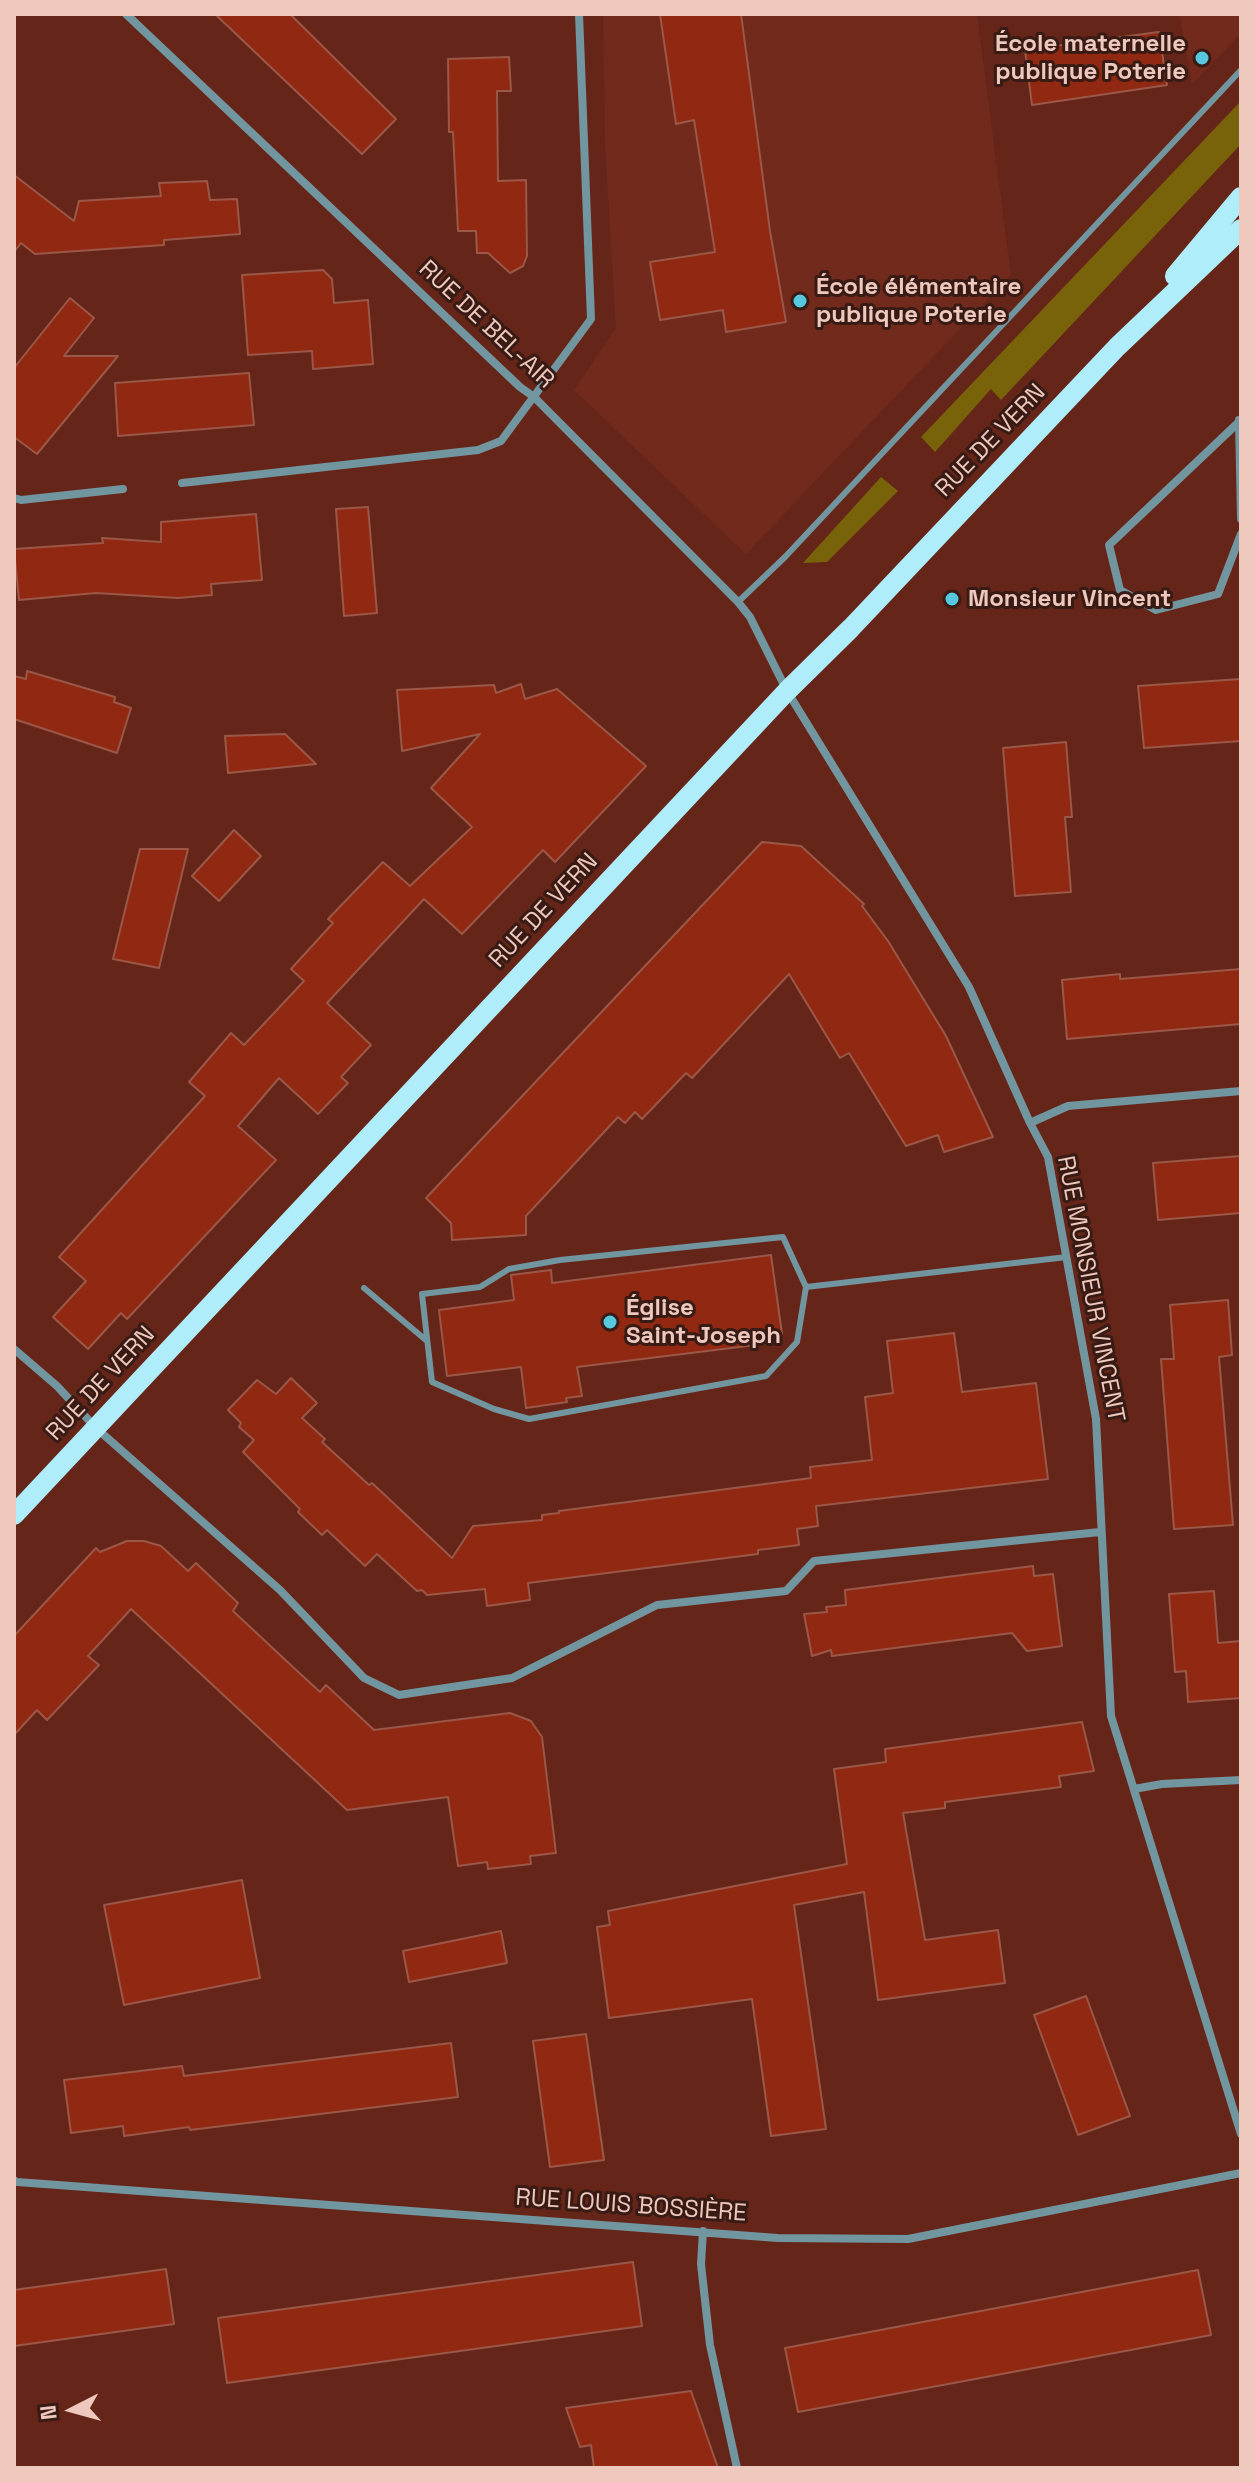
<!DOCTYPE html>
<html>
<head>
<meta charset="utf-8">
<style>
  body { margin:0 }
  #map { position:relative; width:1255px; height:2482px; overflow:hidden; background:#652619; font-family:"Space Grotesk",sans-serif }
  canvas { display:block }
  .frame { position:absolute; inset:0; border:16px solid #eec7bd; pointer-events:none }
  .north { position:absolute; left:32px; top:2370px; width:80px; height:80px; -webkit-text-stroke:6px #371b14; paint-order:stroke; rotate:264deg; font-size:22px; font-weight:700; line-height:32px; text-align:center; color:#eec7bd }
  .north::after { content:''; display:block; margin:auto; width:28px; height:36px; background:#eec7bd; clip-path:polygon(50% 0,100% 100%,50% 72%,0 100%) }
</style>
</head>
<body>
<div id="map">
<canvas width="1255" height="2482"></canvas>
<div class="frame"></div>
<div class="north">N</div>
</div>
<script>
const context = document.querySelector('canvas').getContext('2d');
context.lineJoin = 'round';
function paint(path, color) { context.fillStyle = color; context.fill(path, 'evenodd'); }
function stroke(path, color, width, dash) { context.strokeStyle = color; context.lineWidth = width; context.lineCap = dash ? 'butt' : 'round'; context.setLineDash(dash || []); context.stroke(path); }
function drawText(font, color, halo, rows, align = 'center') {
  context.font = font + ' "Space Grotesk",sans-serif'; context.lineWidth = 6; context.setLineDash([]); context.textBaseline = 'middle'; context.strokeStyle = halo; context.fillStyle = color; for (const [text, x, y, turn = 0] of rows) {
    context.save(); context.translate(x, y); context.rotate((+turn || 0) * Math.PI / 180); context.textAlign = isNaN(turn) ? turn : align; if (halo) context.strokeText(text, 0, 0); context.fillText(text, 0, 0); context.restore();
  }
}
paint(new Path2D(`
  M603 14H977L1011 275 746 554 574 390 616 328 605 143Z
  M1179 14H1241V33L1192 84Z`), '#712a1b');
paint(new Path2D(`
  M1241 101V144L1001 400 991 389 935 452 921 437Z
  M881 477 898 491 827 562 803 563Z`), '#78630b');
const building = new Path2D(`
  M215 14H290L396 119 362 154Z
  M660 14H741L770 231 786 322 726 332 723 310 660 320 650 262 715 252 694 120 676 124Z
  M1159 32 1167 85 1032 105 1025 50Z
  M509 57 511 91H497L498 181 526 180 527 256 523 266 510 273 488 253H477L476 231H458L453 132H449L448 59Z
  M14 175 74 221 79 201 161 196 159 183 207 181 210 200 237 199 240 234 164 240V245L35 254 21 243 14 252Z
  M323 270 332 279 334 303 368 300 373 364 313 369 312 351 248 355 242 275Z
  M70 298 94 318 64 356H118L37 454 14 437V368Z
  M249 373 254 425 118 436 115 383Z
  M368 507 377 613 344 616 336 509Z
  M256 514 262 580 211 584 212 595 178 598 96 593 19 600 14 549 103 543 102 538 161 542V522Z
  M27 671 115 697 114 702 131 708 117 753 14 719V676L26 679Z
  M1241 679V741L1144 748 1138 686Z
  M521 684 525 699 557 689 646 766 555 862 543 850 462 934 424 899 327 1003 371 1045 341 1077 348 1083 318 1114 279 1078 238 1126 276 1160 127 1319 121 1313 88 1349 53 1317 86 1281 59 1257 205 1096 189 1082 231 1033 244 1045 304 981 291 969 333 923 328 919 383 862 410 886 472 827 431 788 480 734 402 751 397 690 494 685 496 693Z
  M285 734 316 764 228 773 225 736Z
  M1066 742 1072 817H1065L1071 892 1015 896 1003 748Z
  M234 830 261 856 219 901 192 876Z
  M762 842 801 846 864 904 862 906 888 941 946 1036 993 1137 944 1152 938 1135 906 1146 849 1053 840 1058 789 974 692 1078 686 1073 642 1119 635 1112 625 1123 618 1117 526 1216V1235L452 1240 451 1223 426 1198Z
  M140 849H188L159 968 113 959Z
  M1241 969V1024L1067 1039 1062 980 1120 974V979Z
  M1241 1156V1213L1158 1220 1153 1163Z
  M771 1255 782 1334 771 1335 772 1343 577 1367 582 1396 566 1398 567 1402 526 1408 521 1367 447 1376 439 1310 514 1300 511 1275 551 1270 552 1283Z
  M1228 1300 1232 1355 1219 1357 1233 1525 1174 1529 1161 1359H1174L1170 1305Z
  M954 1333 962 1392 1036 1383 1048 1479 816 1506 818 1526 797 1529 799 1545 758 1550V1554L528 1583 530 1600 487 1606 485 1589 427 1595 422 1590 417 1591 377 1554 365 1566 327 1530 322 1535 298 1512 300 1509 243 1452 254 1440 239 1427 241 1423 228 1410 257 1380 276 1394 291 1378 317 1403 302 1418 325 1439 322 1442 369 1485 372 1483 452 1558 473 1526 542 1520V1515L559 1513V1511L811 1478 810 1467 872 1460 865 1397 893 1393 887 1341Z
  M127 1541H144L161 1546 188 1571 196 1563 238 1603 233 1611 294 1668 320 1692 326 1685 374 1730 510 1713 531 1721 542 1737 556 1853 530 1856 531 1864 488 1869 487 1862 458 1866 448 1797 347 1810 131 1609 88 1656 99 1665 47 1720 37 1710 14 1735V1636L96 1548 100 1552Z
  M1033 1566 1034 1576 1053 1574 1062 1646 1027 1651 1012 1633 832 1656 831 1650 812 1656 804 1614 827 1612 826 1607 846 1605 845 1590Z
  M1214 1591 1218 1643 1241 1641V1698L1188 1702 1186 1671 1175 1672 1169 1594Z
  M1082 1722 1094 1771 1059 1776 1061 1787 945 1802V1808L903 1813 925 1940 998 1930 1005 1983 878 2000 864 1892 794 1905 826 2129 771 2136 752 1999 609 2018 597 1927 610 1925 608 1911 847 1864 834 1769 886 1762 885 1749Z
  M242 1880 260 1978 124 2005 104 1905Z
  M501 1931 507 1963 409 1982 403 1951Z
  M1086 1996 1130 2116 1078 2135 1034 2015Z
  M586 2034 604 2160 550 2167 533 2041Z
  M451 2043 458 2097 190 2130 189 2127 124 2136 123 2126 71 2133 64 2080 182 2066 184 2076Z
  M633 2262 642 2326 227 2383 218 2318Z
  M166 2269 174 2324 14 2346V2290Z
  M1198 2270 1211 2335 798 2412 785 2348Z
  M691 2391 718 2468H594L591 2445 580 2447 566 2408Z`);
paint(building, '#902812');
stroke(building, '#9b5747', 2);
stroke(new Path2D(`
  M738 602 785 557 1241 70
  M806 1287 797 1342 766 1376 529 1419 494 1409 432 1382 422 1294 480 1287 509 1269 560 1260 783 1237 806 1287 1067 1257
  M364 1288 427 1341`), '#72969f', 6);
stroke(new Path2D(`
  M126 14 520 387 534 397 738 602 750 617 787 691 969 987 1030 1123 1048 1157 1096 1419 1111 1716 1241 2134
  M1239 420 1241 519
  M1241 420 1109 545 1120 590 1156 610 1218 594 1241 534
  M182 483 478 450 501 441 591 319 579 14
  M14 498 21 500 123 489
  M1030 1123 1068 1106 1241 1091
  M14 1349 57 1386 96 1428 280 1590 364 1678 399 1695 512 1678 657 1605 786 1591 814 1561 1100 1532
  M1134 1789 1162 1784 1241 1780
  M14 2180 17 2182 778 2238 908 2239 1241 2173
  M703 2231 701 2264 710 2345 737 2468`), '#72969f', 8);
stroke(new Path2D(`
  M1175 276 1241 197
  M14 1515 787 691 851 628 1117 347 1241 229`), '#b0edfb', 20);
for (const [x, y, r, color] of [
  [1202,58,8,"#56c9e1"],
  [800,301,8,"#56c9e1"],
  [952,599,8,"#56c9e1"],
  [610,1322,8,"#56c9e1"]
]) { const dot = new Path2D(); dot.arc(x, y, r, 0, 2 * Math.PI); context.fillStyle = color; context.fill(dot); stroke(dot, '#371b14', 3); }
drawText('bold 24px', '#eec7bd', '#371b14', [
  ["École maternelle",1186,44,"right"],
  ["publique Poterie",1186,72,"right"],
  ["École élémentaire",816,287],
  ["publique Poterie",816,315],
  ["Monsieur Vincent",968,599],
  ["Église",626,1308],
  ["Saint-Joseph",626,1336]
], 'left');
drawText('24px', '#eec7bd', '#371b14', [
  ["RUE DE BEL-AIR",486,325,43],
  ["RUE DE VERN",991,441,-46],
  ["RUE DE VERN",544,911,-47],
  ["RUE MONSIEUR VINCENT",1090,1289,79],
  ["RUE DE VERN",101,1384,-47],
  ["RUE LOUIS BOSSIÈRE",631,2206,4]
]);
</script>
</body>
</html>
